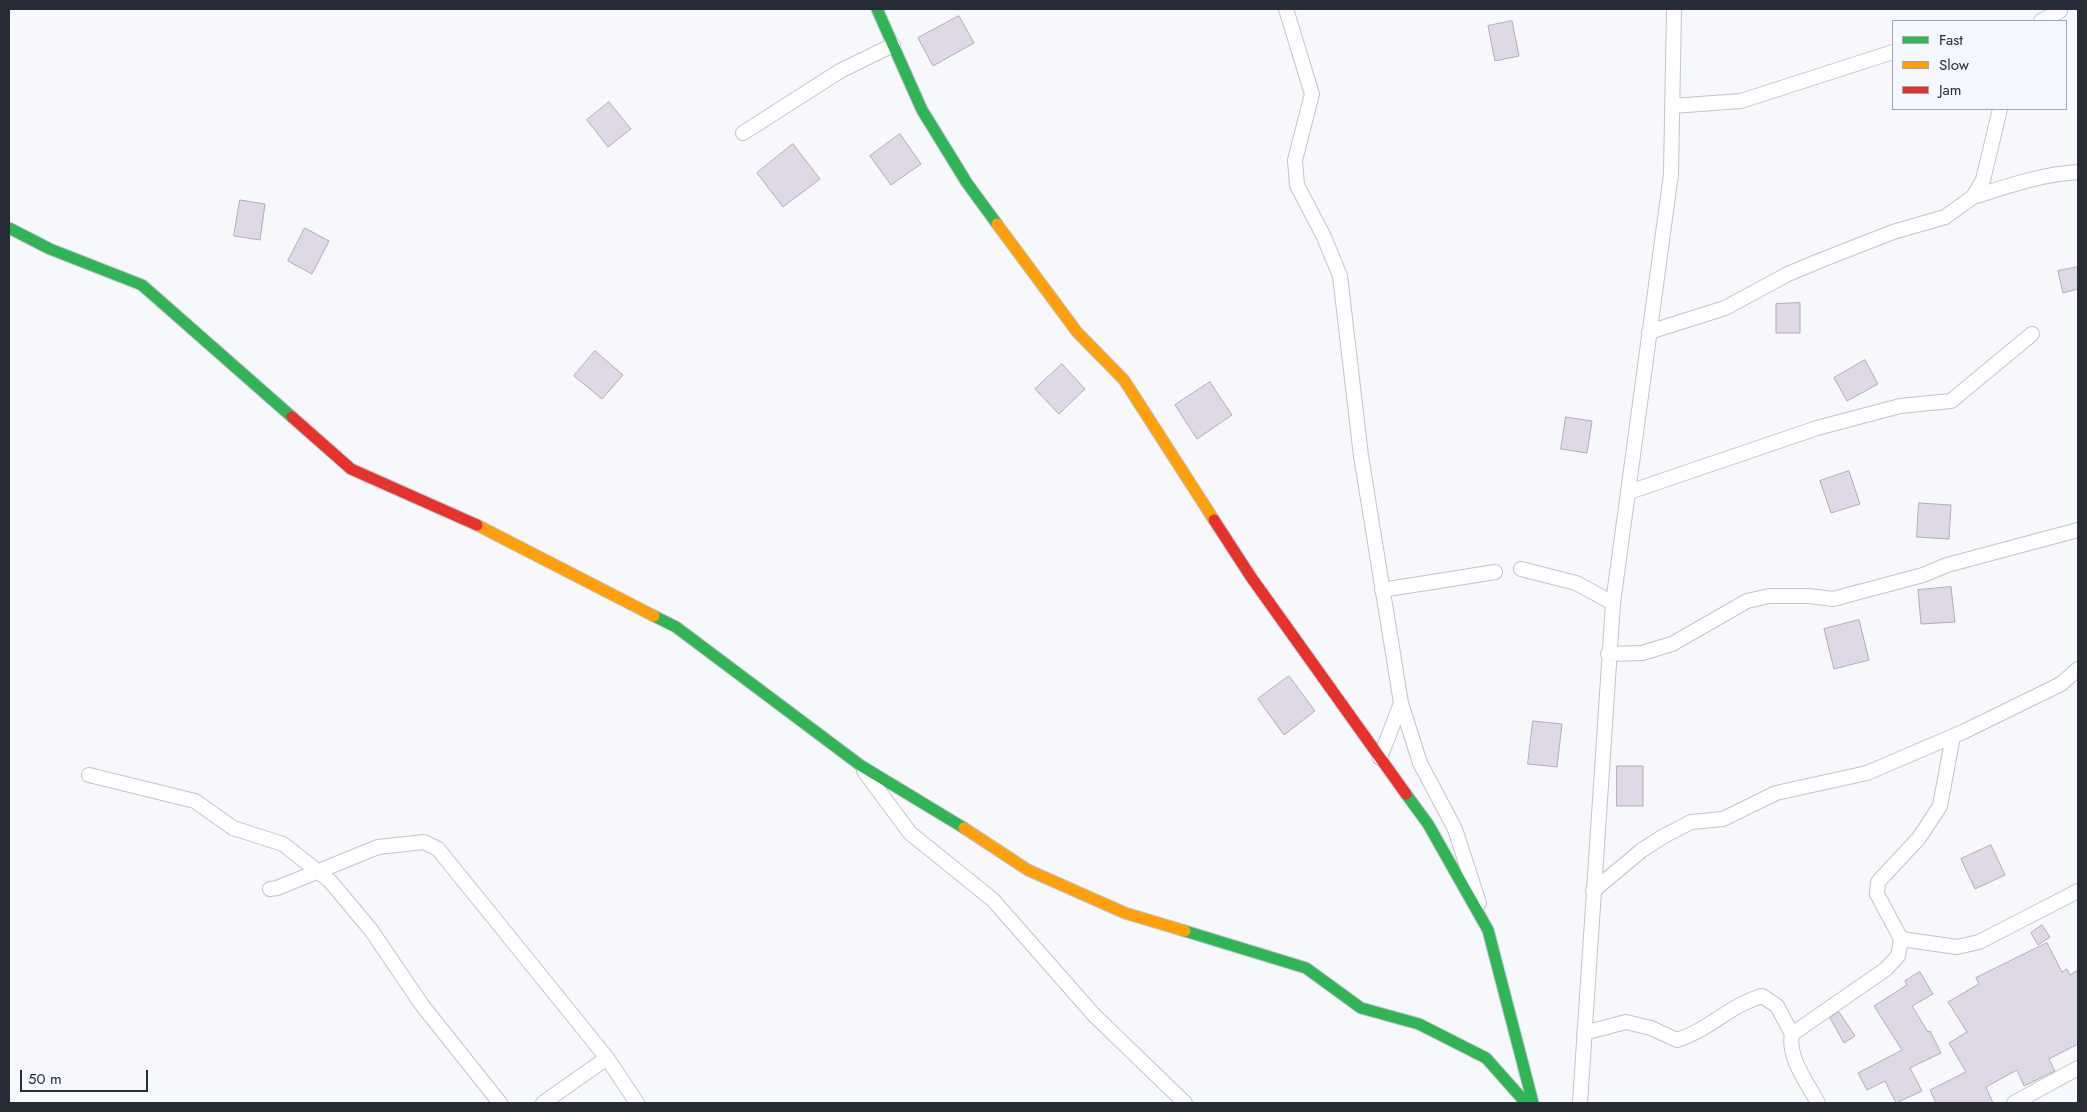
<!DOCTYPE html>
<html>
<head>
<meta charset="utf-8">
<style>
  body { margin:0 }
  #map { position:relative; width:2087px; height:1112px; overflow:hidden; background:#f7f8fc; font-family:Jost,sans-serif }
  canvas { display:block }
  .frame { position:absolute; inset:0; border:10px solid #282b38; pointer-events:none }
  .legend { position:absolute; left:1892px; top:20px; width:175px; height:90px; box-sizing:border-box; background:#f5f7fe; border:1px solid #a3a5af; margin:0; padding:6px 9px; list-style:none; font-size:15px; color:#282b38 }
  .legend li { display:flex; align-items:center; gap:10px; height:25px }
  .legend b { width:25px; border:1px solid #a3a5af }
  .scale { position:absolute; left:20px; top:1070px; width:128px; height:22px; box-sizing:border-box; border:2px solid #282b38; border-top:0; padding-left:6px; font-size:15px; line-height:18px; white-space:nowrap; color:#282b38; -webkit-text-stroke:4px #f5f7fe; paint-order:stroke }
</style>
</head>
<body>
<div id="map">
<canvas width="2087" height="1112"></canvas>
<div class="frame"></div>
<ul class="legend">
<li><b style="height:6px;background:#30b455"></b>Fast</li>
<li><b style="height:6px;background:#ff9f0a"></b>Slow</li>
<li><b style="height:6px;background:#e5322d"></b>Jam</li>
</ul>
<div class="scale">50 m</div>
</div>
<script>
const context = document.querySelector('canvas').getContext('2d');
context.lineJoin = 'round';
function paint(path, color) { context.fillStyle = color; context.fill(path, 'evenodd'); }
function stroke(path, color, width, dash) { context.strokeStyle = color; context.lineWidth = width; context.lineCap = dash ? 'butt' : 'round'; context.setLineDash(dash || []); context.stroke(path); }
const building = new Path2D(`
  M959 16 974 43 933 66 918 38Z
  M1512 21 1519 56 1495 61 1488 26Z
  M609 102 631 129 608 147 587 120Z
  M900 134 921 164 891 185 870 156Z
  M793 144 820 179 783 207 757 173Z
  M240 200 265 204 260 240 234 236Z
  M305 228 329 241 312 274 288 261Z
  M2078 267V289L2063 293 2058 271Z
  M1800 303V333H1776V304Z
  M595 351 623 375 602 399 574 376Z
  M1865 360 1878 384 1847 401 1834 378Z
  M1062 364 1085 389 1059 414 1035 389Z
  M1210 382 1232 415 1197 439 1175 405Z
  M1566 417 1592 421 1587 453 1561 449Z
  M1849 471 1860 504 1831 513 1820 481Z
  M1919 503 1951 505 1949 539 1917 537Z
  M1951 587 1955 622 1921 624 1918 590Z
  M1859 620 1869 660 1834 669 1824 629Z
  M1289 676 1315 711 1284 735 1258 699Z
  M1533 721 1562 724 1557 767 1528 764Z
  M1617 766H1643V806H1617Z
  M1991 845 2005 875 1975 889 1961 859Z
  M2042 925 2050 937 2038 945 2031 933Z
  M2047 943 2062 972 2067 969 2070 975 2078 970V1044L2049 1059 2055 1071 2024 1086 2017 1070 1986 1087 1993 1103H1936L1930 1090 1966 1072 1949 1043 1967 1032 1948 1002 1979 984 1976 978Z
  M1920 972 1933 994 1912 1006 1928 1032 1930 1031 1941 1053 1910 1068 1922 1091 1896 1103 1885 1081 1867 1090 1858 1073 1902 1050 1874 1006 1907 985 1905 981Z
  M1839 1012 1855 1036 1844 1043 1830 1018Z`);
paint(building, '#ded8e7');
stroke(building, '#b0adb4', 1);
const street = new Path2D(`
  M1286 9 1312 94 1295 160 1297 185 1324 237 1340 276 1361 456 1401 703 1420 763 1455 829 1479 903
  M2041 21 2060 11
  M1672 106 1741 101 1893 52
  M743 133 840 71 893 45
  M1973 197C2008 186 2042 174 2078 172
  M1649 332 1725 308 1788 274 1819 261 1893 232 1945 217 1973 197 1983 180 2000 109
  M1629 492 1817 428 1900 406 1951 401 2032 334
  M1521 569 1576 583 1613 603
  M1382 590 1495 572
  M1608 654 1642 653 1672 644 1747 601 1769 596H1809L1833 599 1923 575 1947 565 2078 530
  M1380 758 1401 703
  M864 771 910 833 993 900 1094 1015 1185 1103
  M89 775 195 801 233 828 283 844 330 881 371 930 422 1005 500 1103
  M270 889 277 888 378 847 424 842 438 849 607 1058 637 1103
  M1593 891 1642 850 1664 836 1691 822 1723 819 1776 793 1867 773 1965 731 2061 684 2078 669
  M1901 939 1957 947 1979 942 2078 891
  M1584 1033 1626 1022 1651 1028 1677 1040C1709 1030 1730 1005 1762 996L1777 1006 1792 1034
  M543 1103 607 1058
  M1580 1103 1613 603 1671 174 1674 9
  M1818 1103C1808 1084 1787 1057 1792 1034L1886 969 1898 956 1901 939 1877 894 1878 882 1919 838 1940 806 1953 736
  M2014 1103 2078 1068`);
const fast = new Path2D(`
  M877 9 922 110 967 183 997 224
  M9 228 50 249 142 285 292 417
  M654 616 676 627 860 765 964 828
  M1406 794 1428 824 1488 930 1533 1103
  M1185 931 1306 968 1361 1008 1419 1024 1486 1058 1526 1103`);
const slow = new Path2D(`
  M997 224 1077 332 1124 380 1214 520
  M477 525 654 616
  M964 828 1028 870 1125 913 1185 931`);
const jam = new Path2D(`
  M292 417 351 469 477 525
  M1214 520 1251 577 1406 794`);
stroke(street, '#c2c4cc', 16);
stroke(fast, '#c2c4cc', 13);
stroke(slow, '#c2c4cc', 13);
stroke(jam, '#c2c4cc', 13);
stroke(street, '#fefeff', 14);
stroke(fast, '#30b455', 11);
stroke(slow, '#ff9f0a', 11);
stroke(jam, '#e5322d', 11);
</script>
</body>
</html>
